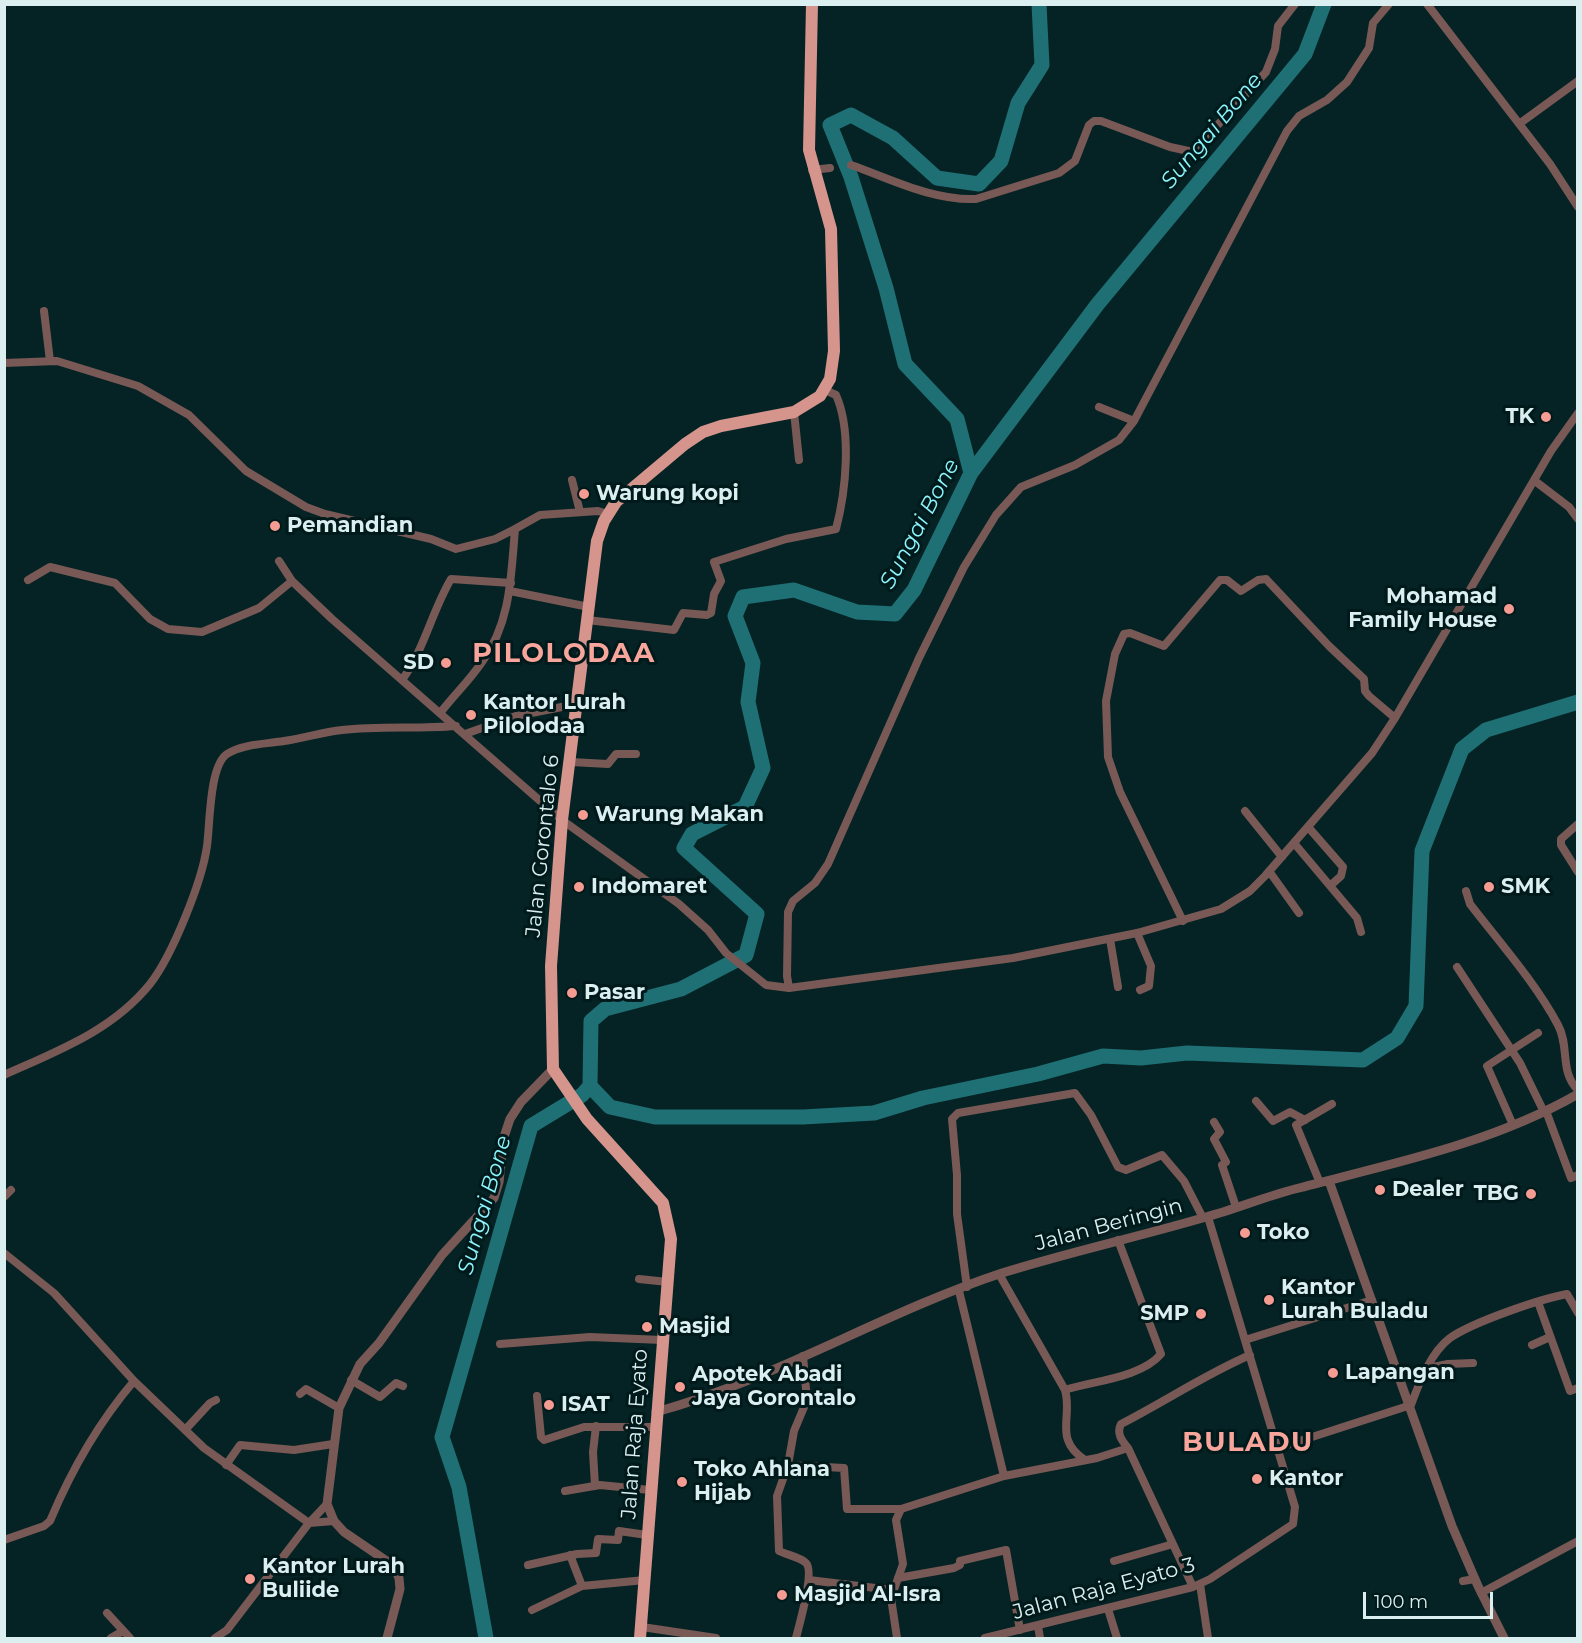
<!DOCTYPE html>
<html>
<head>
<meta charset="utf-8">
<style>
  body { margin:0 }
  #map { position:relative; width:1582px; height:1643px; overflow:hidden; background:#052324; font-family:Montserrat,sans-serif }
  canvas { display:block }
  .frame { position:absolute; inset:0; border:6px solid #dbeff0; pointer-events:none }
  .scale { position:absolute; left:1363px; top:1592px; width:130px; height:27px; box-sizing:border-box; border:3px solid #dbeff0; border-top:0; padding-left:8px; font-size:18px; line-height:21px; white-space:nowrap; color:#dbeff0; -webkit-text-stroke:4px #00191b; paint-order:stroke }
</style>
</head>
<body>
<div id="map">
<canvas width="1582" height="1643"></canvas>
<div class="frame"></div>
<div class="scale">100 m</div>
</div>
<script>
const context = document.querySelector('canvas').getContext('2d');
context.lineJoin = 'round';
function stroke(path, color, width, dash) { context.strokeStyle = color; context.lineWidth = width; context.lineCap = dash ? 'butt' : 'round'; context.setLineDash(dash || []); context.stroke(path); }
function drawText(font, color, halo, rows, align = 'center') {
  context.font = font + ' Montserrat,sans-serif'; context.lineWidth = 6; context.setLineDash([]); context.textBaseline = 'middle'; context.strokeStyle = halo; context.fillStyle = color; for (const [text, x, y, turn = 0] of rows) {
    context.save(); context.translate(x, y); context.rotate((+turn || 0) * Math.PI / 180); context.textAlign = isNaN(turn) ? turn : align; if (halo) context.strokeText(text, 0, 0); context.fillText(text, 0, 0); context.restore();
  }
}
stroke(new Path2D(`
  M971 473 957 419 905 364 886 288 851 177 830 125 851 115 893 138 937 178 979 184 1001 161 1018 103 1042 65 1039 4
  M590 1086 610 1107 655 1117H803L874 1113 923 1098 1038 1074 1103 1056 1141 1058 1187 1053 1363 1060 1397 1038 1416 1006 1422 851 1462 749 1486 730 1578 702
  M486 1638 459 1487 442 1437 531 1126 582 1095 590 1086 591 1021 605 1009 681 989 746 955 757 914 684 848 692 834 745 807 763 768 748 702 753 663 735 616 743 597 794 590 857 612 895 614 914 590 971 473 1097 305 1305 54 1324 4`), '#1e7075', 15);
stroke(new Path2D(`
  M1427 4 1550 164 1578 207
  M1519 124 1578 81
  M851 165C891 179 933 201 976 199L1059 173 1075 161 1089 125 1094 121H1101L1170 147 1193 152 1266 72 1275 49 1278 26 1295 4
  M812 170 830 168
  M44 311 50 361
  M4 363 57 361 138 386 189 415 246 471 306 507 325 514 431 539 456 549 495 539 515 529
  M1099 407 1134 421
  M794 412 799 460
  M572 480 580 512
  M1535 481 1569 507 1578 519
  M279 561 292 581 332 619 562 820 679 904 708 930 726 953 766 985 789 988 1013 958 1137 933 1221 909 1250 891 1265 876 1372 753 1395 718 1551 451 1578 413
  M28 580 50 567 115 583 150 619 168 629 202 632 259 608 292 581
  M510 591 589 607
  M587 620 674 630 683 613 707 615 711 613 714 594 721 581 714 562 786 539 836 529C846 491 852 431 836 395L825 390
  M402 680C424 650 432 611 451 579L511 583
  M441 712C454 695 470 680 482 662 511 623 511 575 515 529L540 515 598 511 608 514
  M465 734 516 716 577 704
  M571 762 608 764 616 754H636
  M1245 811 1282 857
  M1578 824 1561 839V845L1578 872
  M1309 828 1343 867 1341 876 1331 885
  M1294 843 1357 918 1361 932
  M1269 871 1299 913
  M1466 891 1470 904C1500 943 1535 982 1558 1025 1570 1047 1559 1071 1578 1090
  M1183 921 1120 792 1108 757 1106 701 1115 654 1124 634 1130 633 1164 646 1220 580H1227L1241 591 1258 580 1266 579 1329 646 1364 679 1365 691 1369 696 1395 718
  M1137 933 1151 966 1149 986 1140 990
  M1110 939 1118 987
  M1457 967 1520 1063 1544 1112
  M789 988 787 976 788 912 793 901 815 883 828 864 919 658 964 567 996 515 1021 487 1075 465 1119 440 1134 421 1287 131 1299 116 1327 100 1347 82 1369 48 1373 23 1389 4
  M4 1075C57 1051 112 1031 150 984 172 956 202 882 207 846 210 826 209 766 227 754 242 744 266 744 284 741 304 738 323 732 342 730 380 726 418 729 456 726
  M1256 1101 1273 1121 1290 1112 1305 1120
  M1546 1111 1571 1178 1578 1175
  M1214 1122 1220 1132 1214 1139 1226 1162 1222 1165 1236 1207
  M1513 1125 1487 1066 1538 1033
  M1320 1183 1296 1125 1332 1104
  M4 1197 11 1190
  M4 1253 54 1293 134 1381 204 1448 309 1523 334 1521
  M999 1274 1065 1390
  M639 1279 668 1282
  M967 1287 957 1214V1175L952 1119 958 1113 1075 1093 1091 1115 1118 1167 1126 1170 1162 1155 1184 1181 1203 1218
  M959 1291 1004 1476
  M1538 1302 1570 1391 1578 1388
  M1245 1340 1372 1300
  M500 1344 590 1337 662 1340
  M1532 1345 1550 1337
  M1428 1368 1448 1364 1473 1363
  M351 1380 380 1397 396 1383 403 1386
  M300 1394 306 1389 339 1408
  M537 1396 541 1437 544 1440 584 1427H655
  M185 1430 210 1403 216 1400
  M1128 1448C1122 1441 1116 1433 1121 1424 1164 1402 1206 1374 1250 1355
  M1278 1448 1411 1405C1419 1383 1431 1352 1450 1338 1473 1322 1540 1299 1567 1294L1578 1313
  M1085 1460C1053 1439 1073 1417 1065 1390 1092 1381 1141 1378 1161 1354L1118 1240
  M226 1465 240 1445 294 1450 333 1444
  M788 1465 844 1468 847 1509H901
  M595 1486 593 1452 596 1426
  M565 1491 600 1485 650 1490
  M4 1540 44 1526 50 1521C71 1471 99 1422 134 1381
  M570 1555 582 1586
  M1114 1561 1173 1544
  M528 1565 577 1554 596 1553 598 1539 618 1540 619 1531 647 1535
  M898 1578 954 1568 960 1565V1561L1006 1550 1020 1630
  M809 1580 892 1590
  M1463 1581 1475 1579
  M1200 1584 1208 1638
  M1481 1593 1578 1541
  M1108 1609 1117 1638
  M532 1610 582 1586 645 1580
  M107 1613 130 1638
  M1038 1626 1040 1638
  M642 1627 716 1638
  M111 1638 123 1631
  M215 1638 227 1630 309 1523 327 1504
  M796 1638C799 1625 815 1572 806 1563 800 1557 787 1555 779 1551L777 1496 788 1465 794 1431 807 1400 803 1356
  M897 1638 891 1598 903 1564 896 1520 901 1509 1004 1476 1097 1458 1128 1448 1193 1587
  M985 1638 1193 1587 1210 1579 1293 1524 1295 1507 1208 1217`), '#795955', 8);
stroke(new Path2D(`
  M1329 1181 1452 1526 1478 1586 1504 1638
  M656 1412C776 1379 884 1312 1002 1273 1069 1252 1138 1237 1206 1217 1236 1209 1264 1197 1295 1189 1390 1164 1491 1144 1578 1094
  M387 1638 400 1589 399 1578 394 1566 344 1532 334 1521 327 1504 339 1408 360 1364 379 1343 442 1255 494 1198 499 1182 504 1137 510 1119 521 1102 553 1069`), '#795955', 9);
stroke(new Path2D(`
  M640 1638 671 1239 663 1203 587 1119 553 1069 551 966 562 820 597 541 604 521 616 502 685 444 703 432 721 426 794 412 820 396 830 379 834 351 831 229 809 150 812 4`), '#d5948c', 12);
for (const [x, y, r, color] of [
  [1546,417,6,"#f59c92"],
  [584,494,6,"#f59c92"],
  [275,526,6,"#f59c92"],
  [1509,609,6,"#f59c92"],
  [446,663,6,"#f59c92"],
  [471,715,6,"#f59c92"],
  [583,815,6,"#f59c92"],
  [579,887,6,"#f59c92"],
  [1489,887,6,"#f59c92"],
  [572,993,6,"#f59c92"],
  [1380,1190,6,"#f59c92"],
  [1531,1194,6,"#f59c92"],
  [1245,1233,6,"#f59c92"],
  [1269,1300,6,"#f59c92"],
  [1201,1314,6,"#f59c92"],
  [647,1327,6,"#f59c92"],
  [1333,1373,6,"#f59c92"],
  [680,1387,6,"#f59c92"],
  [549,1405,6,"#f59c92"],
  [1257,1479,6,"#f59c92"],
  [682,1482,6,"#f59c92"],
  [250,1579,6,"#f59c92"],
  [782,1595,6,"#f59c92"]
]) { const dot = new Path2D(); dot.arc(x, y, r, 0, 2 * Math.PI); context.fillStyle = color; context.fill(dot); stroke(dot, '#00191b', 2); }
drawText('bold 21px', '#dbeff0', '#00191b', [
  ["TK",1534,417,"right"],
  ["Warung kopi",596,494],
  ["Pemandian",287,526],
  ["Mohamad",1497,597,"right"],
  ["Family House",1497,621,"right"],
  ["SD",434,663,"right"],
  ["Kantor Lurah",483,703],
  ["Pilolodaa",483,727],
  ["Warung Makan",595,815],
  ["Indomaret",591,887],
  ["SMK",1501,887],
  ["Pasar",584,993],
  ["Dealer",1392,1190],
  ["TBG",1519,1194,"right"],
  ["Toko",1257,1233],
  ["Kantor",1281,1288],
  ["Lurah Buladu",1281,1312],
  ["SMP",1189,1314,"right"],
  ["Masjid",659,1327],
  ["Lapangan",1345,1373],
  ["Apotek Abadi",692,1375],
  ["Jaya Gorontalo",692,1399],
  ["ISAT",561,1405],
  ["Toko Ahlana",694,1470],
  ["Hijab",694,1494],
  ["Kantor",1269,1479],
  ["Kantor Lurah",262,1567],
  ["Buliide",262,1591],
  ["Masjid Al-Isra",794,1595]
], 'left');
drawText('21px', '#dbeff0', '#00191b', [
  ["Jalan Gorontalo 6",543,846,-84],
  ["Jalan Beringin",1109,1225,-15],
  ["Jalan Raja Eyato",635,1434,-86],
  ["Jalan Raja Eyato 3",1104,1589,-15]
]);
drawText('italic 22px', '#8bf6fd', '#00191b', [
  ["Sungai Bone",1212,131,-50],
  ["Sungai Bone",920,524,-62],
  ["Sungai Bone",485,1205,-74]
]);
context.letterSpacing = '1.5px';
drawText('bold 27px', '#f8a69c', '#00191b', [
  ["PILOLODAA",564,654],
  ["BULADU",1248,1443]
]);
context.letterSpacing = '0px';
</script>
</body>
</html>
